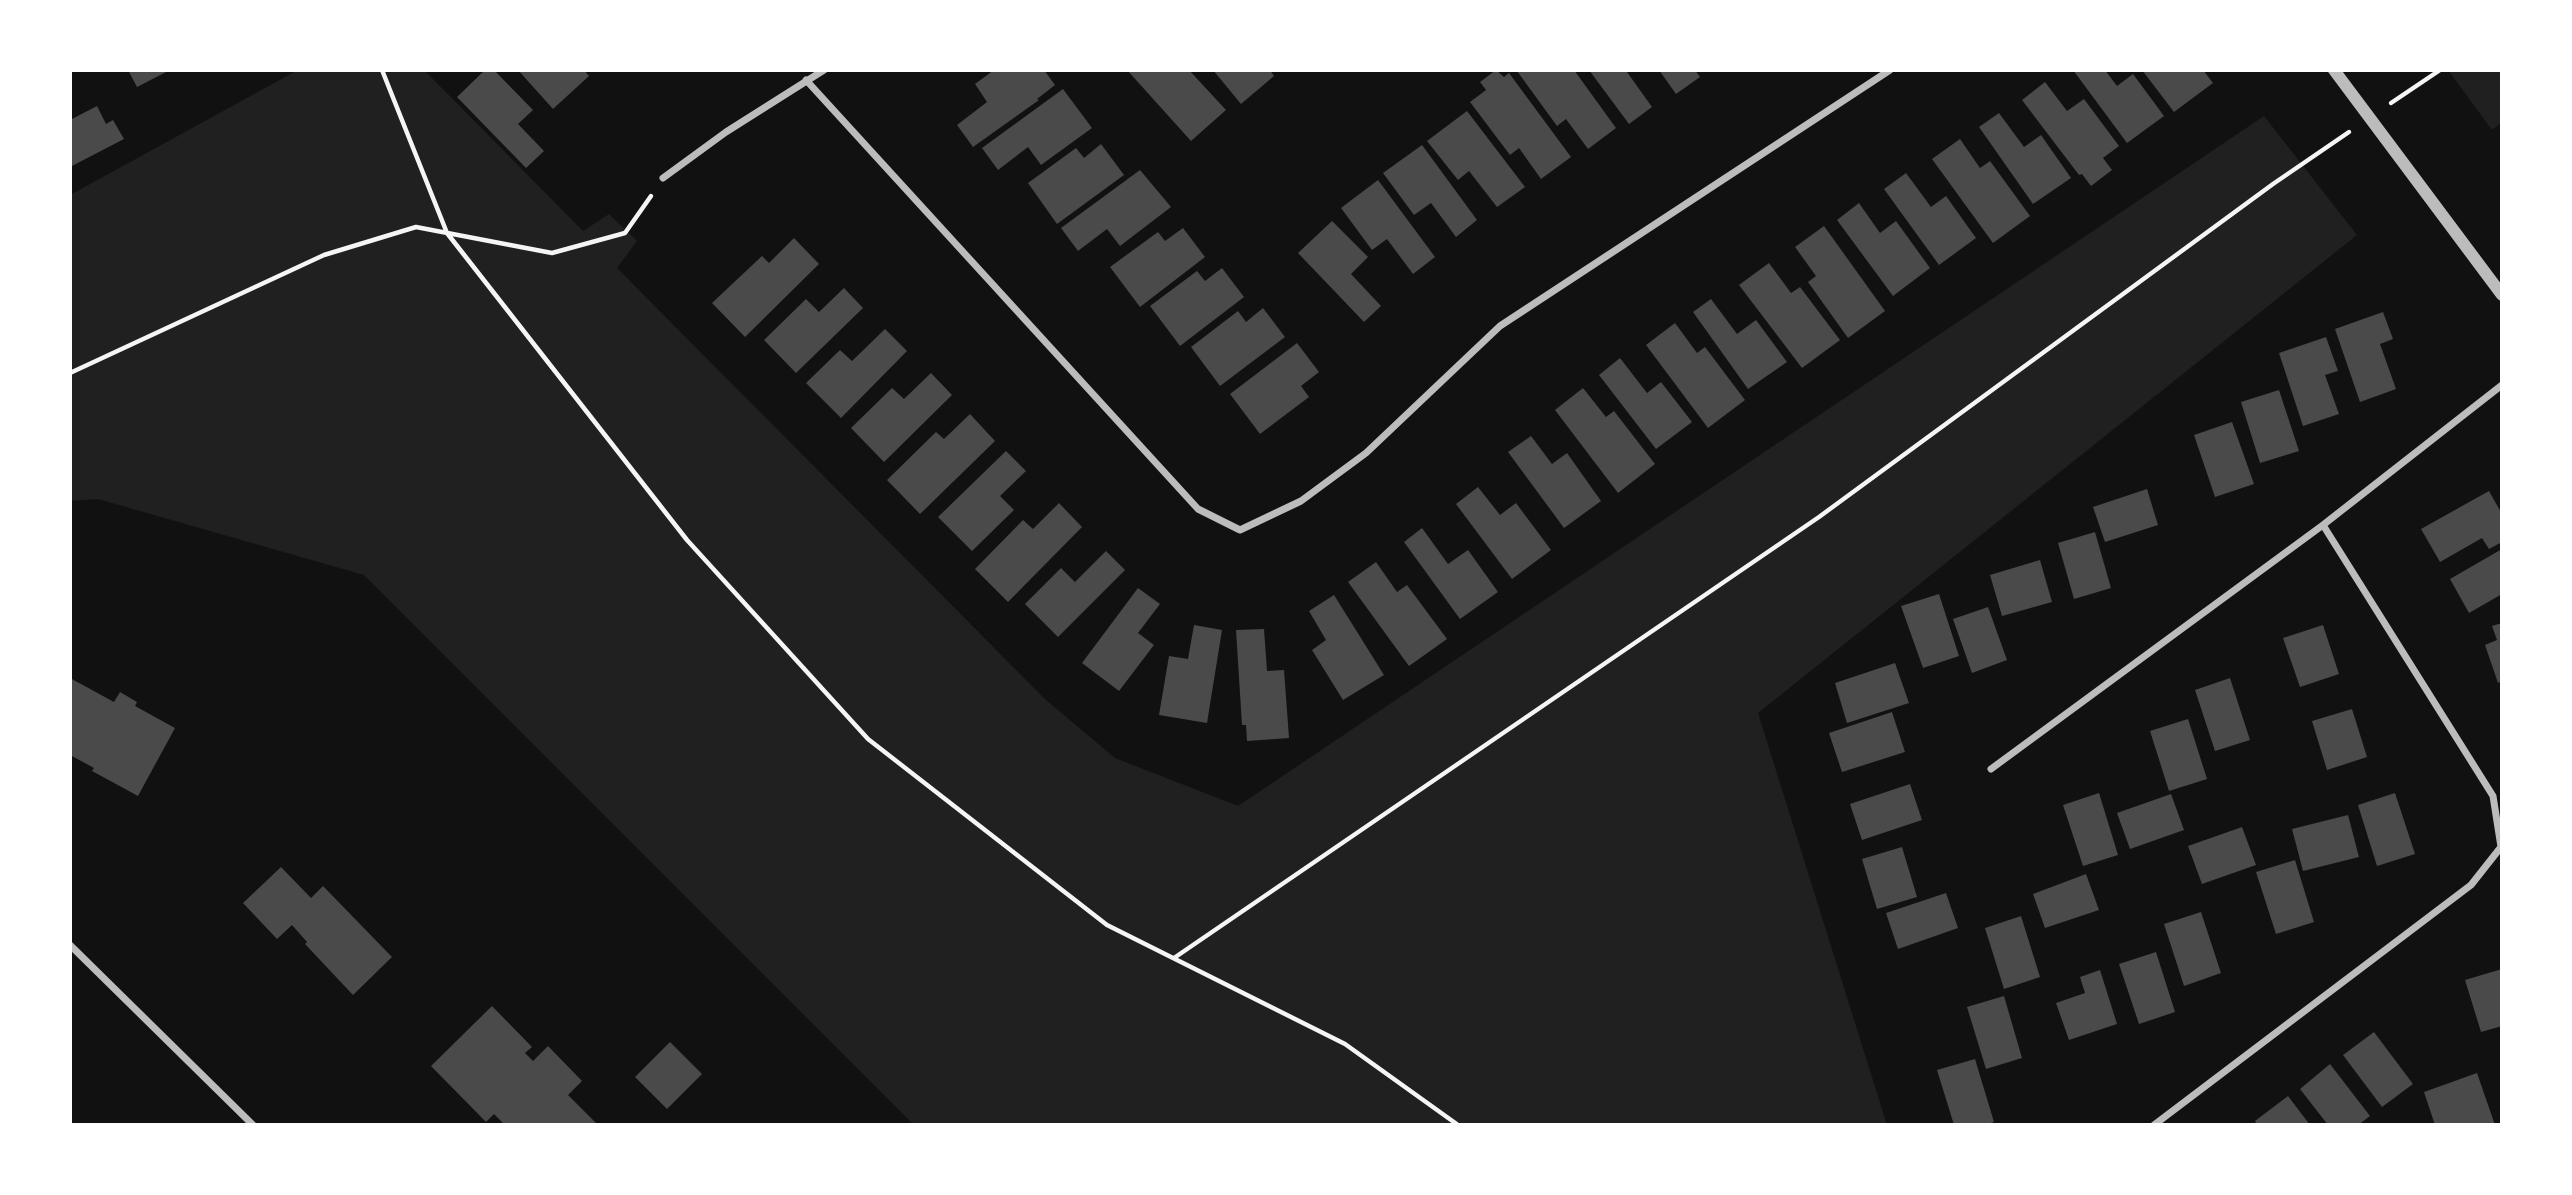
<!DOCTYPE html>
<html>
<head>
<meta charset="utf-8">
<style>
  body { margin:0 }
  #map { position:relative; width:2572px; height:1195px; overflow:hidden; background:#111; font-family:Montserrat,sans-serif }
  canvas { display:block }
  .frame { position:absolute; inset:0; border:72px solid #fff; pointer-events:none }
</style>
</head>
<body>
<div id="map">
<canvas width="2572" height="1195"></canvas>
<div class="frame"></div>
</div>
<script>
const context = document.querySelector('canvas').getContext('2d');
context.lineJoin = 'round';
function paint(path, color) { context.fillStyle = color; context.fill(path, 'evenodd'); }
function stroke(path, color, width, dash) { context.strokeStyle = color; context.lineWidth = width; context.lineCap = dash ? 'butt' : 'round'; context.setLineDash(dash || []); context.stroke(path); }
paint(new Path2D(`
  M298 70H424L583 231 609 214 637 241 617 268 1046 700 1115 758 1238 806 2264 116 2357 235 1758 713 1887 1125H914L364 575 98 499 70 501V195Z
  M2448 70H2502V122L2492 130Z`), '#202020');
paint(new Path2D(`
  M128 70H170L137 87Z
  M485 70H494L533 110 518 124 544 151 526 168 457 97Z
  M518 70H584L589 76 553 109Z
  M994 70H1044L1055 85 1037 99 1039 100 973 147 957 125 987 102 975 84Z
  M1127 70H1189L1226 110 1191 141Z
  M1213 70H1270L1274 76 1241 104Z
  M1496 70 1504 77 1509 73 1571 157 1541 179 1519 148 1510 155 1470 102 1486 90 1480 82Z
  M1519 70H1574L1616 128 1588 149 1566 119 1557 126 1517 71Z
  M1589 70H1631L1627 72 1652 107 1629 124Z
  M1659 70H1695L1700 77 1676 94Z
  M2073 70H2105L2117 86 2133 74 2164 116 2127 143Z
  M2142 70H2203L2213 83 2174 112Z
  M2045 82 2067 111 2084 99 2119 146 2103 158 2112 170 2091 186 2082 174 2079 175 2022 100Z
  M1063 89 1092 128 1041 165 1028 147 998 170 982 148Z
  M97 106 106 124 113 120 124 139 70 167V120Z
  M1467 111 1525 187 1497 207 1469 171 1458 180 1427 141Z
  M1999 113 2024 147 2041 135 2071 178 2033 204 1979 127Z
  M1960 139 1980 168 1990 161 2030 216 1993 243 1932 159Z
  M1101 144 1124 175 1057 224 1028 183 1076 148 1084 158Z
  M1422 145 1477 220 1456 237 1431 203 1414 215 1383 173Z
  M1140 170 1171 207 1120 246 1107 229 1078 251 1061 228Z
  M1906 173 1931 207 1946 196 1976 238 1939 265 1884 189Z
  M1378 180 1435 257 1413 274 1387 239 1372 250 1341 208Z
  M1859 203 1880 233 1896 221 1930 268 1893 296 1837 220Z
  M1332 221 1368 257 1351 274 1381 306 1364 322 1298 253Z
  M1824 226 1885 311 1848 338 1808 282 1816 276 1795 247Z
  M1183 228 1205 257 1140 307 1110 267 1158 232 1165 241Z
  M794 238 819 264 745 337 712 303 762 256 769 263Z
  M1769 263 1791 293 1800 287 1840 340 1802 368 1739 285Z
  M1222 268 1244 297 1180 346 1150 306 1197 271 1205 281Z
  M844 288 863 308 796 373 764 340 806 299 819 312Z
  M1711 299 1737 334 1756 320 1787 362 1748 389 1693 312Z
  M1263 308 1285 337 1220 386 1191 347 1238 311 1246 322Z
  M2383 312 2393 339 2380 344 2396 389 2360 402 2335 329Z
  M1675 323 1697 353 1705 347 1745 400 1708 428 1646 345Z
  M885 329 907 351 841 418 806 383 840 350 852 361Z
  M2326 337 2338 371 2325 375 2339 414 2303 426 2279 353Z
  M1297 343 1319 372 1301 386 1309 397 1260 434 1230 394Z
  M1620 358 1647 393 1661 382 1692 422 1656 449 1599 375Z
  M931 373 952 395 884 462 851 428 892 388 904 399Z
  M1583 388 1606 417 1614 411 1655 464 1618 493 1555 410Z
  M2279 390 2299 451 2260 463 2241 402Z
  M970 414 995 441 920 514 887 480 936 432 944 439Z
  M2232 422 2254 484 2215 497 2194 435Z
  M1531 436 1552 464 1567 453 1601 501 1564 528 1508 452Z
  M1006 451 1026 471 1000 496 1014 510 972 551 938 517Z
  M1478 487 1500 515 1516 503 1551 550 1512 579 1456 504Z
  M2147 489 2158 525 2105 542 2093 507Z
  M2489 491 2502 514V542L2489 549 2482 538 2440 562 2421 529Z
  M1059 503 1082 527 1008 602 975 569 1023 520 1033 529Z
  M1422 528 1448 564 1468 550 1498 592 1460 619 1404 542Z
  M2095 532 2111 588 2074 599 2058 543Z
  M2502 549V594L2469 613 2450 579Z
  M1106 551 1125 570 1058 637 1025 604 1061 568 1075 582Z
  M2040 560 2052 602 2002 616 1990 575Z
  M1376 562 1397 592 1407 585 1447 639 1409 666 1348 582Z
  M1138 588 1160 604 1138 633 1154 645 1119 691 1082 663Z
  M1939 594 1959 656 1923 668 1901 606Z
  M1334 595 1384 675 1343 700 1312 650 1326 640 1309 611Z
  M1988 607 2007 660 1972 673 1953 619Z
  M2502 623V681L2498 683 2485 645 2497 640 2492 626Z
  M1194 625 1222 630 1207 723 1159 715 1169 656 1188 659Z
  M2323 625 2339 674 2300 687 2283 638Z
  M1264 629 1267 671 1284 670 1289 738 1247 741 1246 725H1242L1236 630Z
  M1895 663 1909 703 1847 723 1835 683Z
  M70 678 114 702 120 692 137 702 135 706 175 728 138 796 92 771 94 768 70 755Z
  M2230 678 2250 740 2215 751 2195 690Z
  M2352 709 2367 757 2327 770 2312 721Z
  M1892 712 1905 752 1842 772 1829 733Z
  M2188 719 2207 779 2169 791 2150 731Z
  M1910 784 1922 820 1862 840 1850 804Z
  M2099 793 2118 855 2083 866 2063 805Z
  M2395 793 2415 854 2377 866 2358 805Z
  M2171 794 2184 830 2130 849 2117 813Z
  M2348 815 2359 857 2303 871 2292 829Z
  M2242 827 2256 865 2202 884 2188 846Z
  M1902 847 1917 897 1877 909 1862 859Z
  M2295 860 2314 922 2276 934 2256 872Z
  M281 867 311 898 323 886 392 957 353 995 305 944 307 942 292 925 277 939 243 903Z
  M2086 874 2099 910 2045 928 2033 894Z
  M1946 893 1958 928 1898 949 1886 913Z
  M2201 912 2221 973 2184 986 2164 924Z
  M2021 916 2040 977 2004 989 1985 928Z
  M2156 952 2175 1012 2139 1024 2119 964Z
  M2502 969V1026L2481 1032 2465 980Z
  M2100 970 2117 1024 2069 1040 2056 1003 2085 993 2080 977Z
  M2004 996 2022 1058 1986 1069 1967 1007Z
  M492 1006 532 1047 525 1053 533 1061 548 1046 582 1081 568 1095 598 1125H505L494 1114 486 1122 431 1066Z
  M2374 1032 2413 1084 2382 1107 2343 1055Z
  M670 1042 702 1074 667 1109 635 1077Z
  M1975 1059 1994 1122 1984 1125H1954L1937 1070Z
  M2330 1064 2370 1116 2358 1125H2328L2300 1089Z
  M2477 1073 2495 1125H2435L2424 1092Z
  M2288 1096 2310 1125H2257L2255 1121Z`), '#4a4a4a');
stroke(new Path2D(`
  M382 70 447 233 687 540 868 739 1107 925 1345 1044 1458 1125
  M2391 103 2440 70
  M70 373 324 255 416 227 552 253 625 233 651 196
  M1174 958 1819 517 2273 184 2349 132`), '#f5f5f5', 4.5);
stroke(new Path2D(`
  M806 80 1198 509 1240 530 1301 501 1366 453 1500 326 1890 70
  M663 178 726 132 824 70
  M1991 769 2323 525 2502 385
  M70 945 253 1125
  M2154 1125 2471 885 2501 847 2493 796 2323 525`), '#bcbcbc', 7);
stroke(new Path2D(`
  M2334 70 2502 295`), '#bcbcbc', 12);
</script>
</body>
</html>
